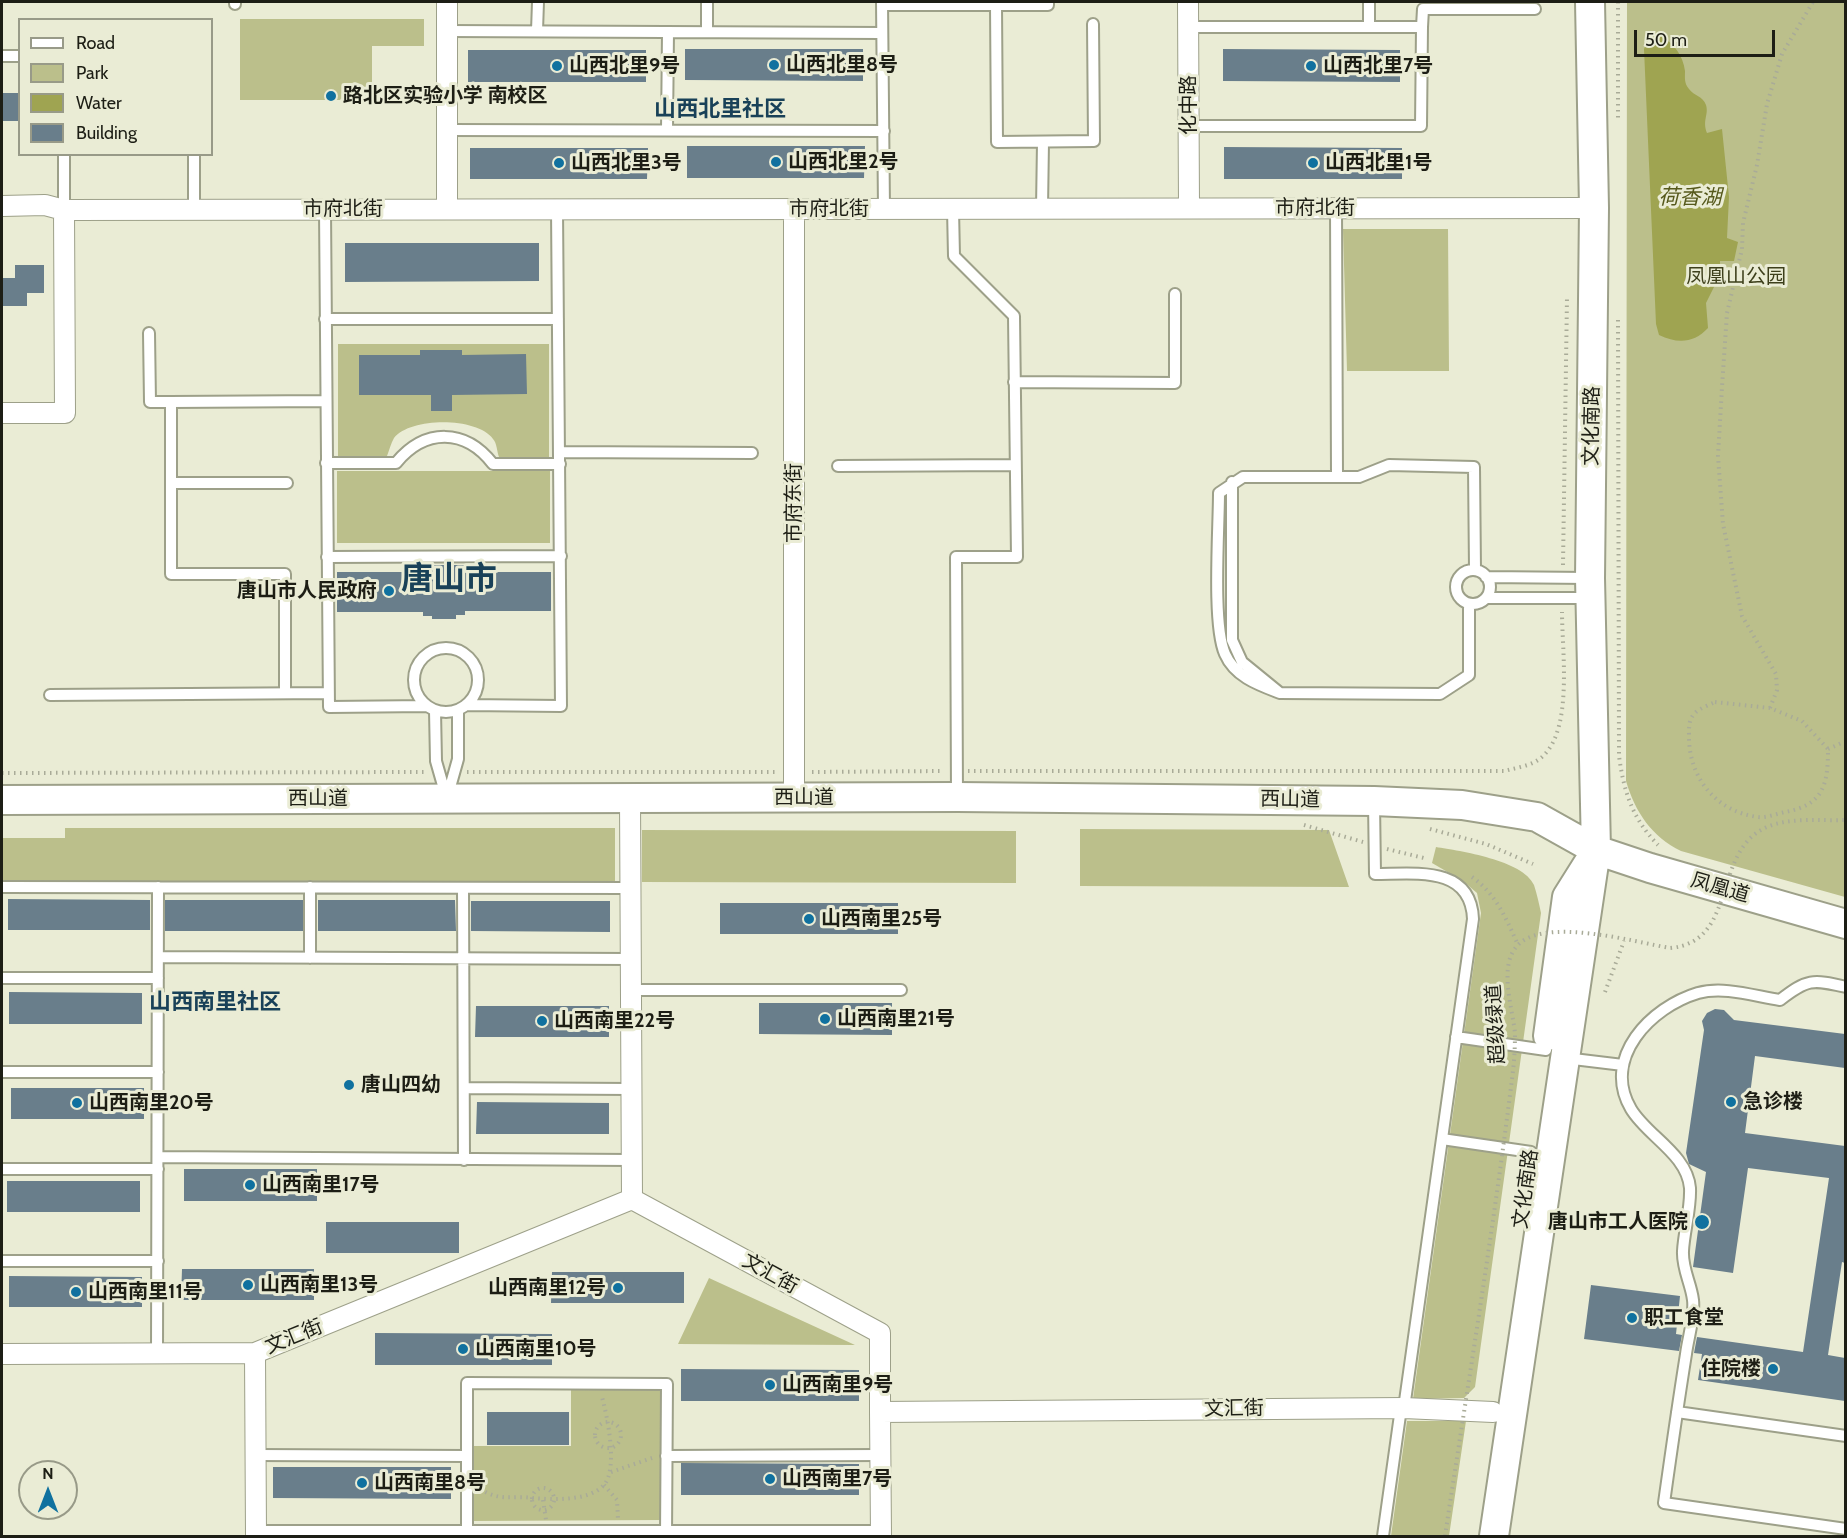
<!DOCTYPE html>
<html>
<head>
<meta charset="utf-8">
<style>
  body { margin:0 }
  #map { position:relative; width:1847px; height:1538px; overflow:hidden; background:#eaecd5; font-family:Cabin,sans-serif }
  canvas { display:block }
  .frame { position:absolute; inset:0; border:3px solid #1d1e15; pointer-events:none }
  .legend { position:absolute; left:18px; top:18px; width:195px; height:138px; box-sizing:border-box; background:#eaecd5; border:2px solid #989a88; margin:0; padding:8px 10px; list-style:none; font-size:18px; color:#1d1e15 }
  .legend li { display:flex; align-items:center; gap:12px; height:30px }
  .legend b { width:30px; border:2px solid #989a88 }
  .north { position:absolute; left:18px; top:1460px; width:60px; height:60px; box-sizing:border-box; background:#eaecd5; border:2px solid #989a88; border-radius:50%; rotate:0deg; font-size:16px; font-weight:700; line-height:24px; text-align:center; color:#1d1e15 }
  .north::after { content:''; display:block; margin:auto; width:21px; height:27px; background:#10719f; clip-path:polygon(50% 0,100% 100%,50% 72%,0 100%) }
  .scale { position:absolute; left:1634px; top:30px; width:141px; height:27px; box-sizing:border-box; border:3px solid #1d1e15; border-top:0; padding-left:8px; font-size:18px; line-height:21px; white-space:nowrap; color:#1d1e15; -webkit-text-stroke:4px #eaecd5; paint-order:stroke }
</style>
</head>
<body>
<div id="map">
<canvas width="1847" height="1538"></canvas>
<div class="frame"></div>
<ul class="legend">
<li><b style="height:8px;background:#fff"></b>Road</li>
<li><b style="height:16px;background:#bbbf8b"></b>Park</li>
<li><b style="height:16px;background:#9fa451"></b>Water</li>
<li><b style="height:16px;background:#697e8b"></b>Building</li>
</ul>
<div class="north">N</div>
<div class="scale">50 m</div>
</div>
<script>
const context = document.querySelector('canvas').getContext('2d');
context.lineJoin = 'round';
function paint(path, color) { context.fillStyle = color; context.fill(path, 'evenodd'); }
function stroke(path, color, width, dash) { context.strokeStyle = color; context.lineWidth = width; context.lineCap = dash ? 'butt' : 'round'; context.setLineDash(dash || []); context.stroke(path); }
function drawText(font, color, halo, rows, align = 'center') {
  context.font = font + ' Cabin,"Noto Sans SC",sans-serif'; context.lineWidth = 6; context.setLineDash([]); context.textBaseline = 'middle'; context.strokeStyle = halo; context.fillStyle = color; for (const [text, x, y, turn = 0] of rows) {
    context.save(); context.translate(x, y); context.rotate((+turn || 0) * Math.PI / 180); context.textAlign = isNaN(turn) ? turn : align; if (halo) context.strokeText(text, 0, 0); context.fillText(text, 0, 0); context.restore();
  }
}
paint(new Path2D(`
  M1627 2H1845V897L1681 851C1652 837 1635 812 1626 781Z
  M240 19H424V46H372V100H240Z
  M1343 229H1448L1449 371H1347Z
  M338 344H549V457H499C497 452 497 443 493 439 477 417 411 417 394 438 391 443 389 451 387 456H338Z
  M337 471H550V543H337Z
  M65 828H615V883L2 882V838H65Z
  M1080 829 1329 830 1349 887 1080 886Z
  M642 830 1016 831V883L642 882Z
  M1436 847C1460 851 1523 860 1534 885 1537 894 1539 904 1541 913L1475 1387 1464 1398 1413 1399 1481 913 1477 893 1463 881 1432 863Z
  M709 1278 855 1345 678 1344Z
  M661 1389V1520L471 1521V1446H571V1390Z
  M1407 1421H1466L1449 1536H1391Z`), '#bbbf8b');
paint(new Path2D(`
  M1661 36C1674 44 1683 55 1685 71 1685 78 1684 83 1689 89 1694 96 1703 96 1706 105 1709 115 1702 120 1707 133L1722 129 1729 197 1727 238 1738 242 1734 261H1720V275L1706 303 1708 328C1694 343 1678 344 1659 335L1656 324 1644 49 1649 37Z`), '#9fa451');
paint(new Path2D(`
  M685 49H863V81L685 80Z
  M1223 49 1400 50V82L1223 81Z
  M468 50H646V82H468Z
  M2 93H20V121H2Z
  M687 146H865L864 178H687Z
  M1224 147 1402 148V179H1224Z
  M470 148H648L647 179H470Z
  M345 243H539V281L345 282Z
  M15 265H44V293H27V306H2V278H15Z
  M420 350H462V355L526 354 527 394 452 395V411H431V395H359V355H420Z
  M423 565H464V572H551V611H465V615H456V619H432V616H423V612H337V572H423Z
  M8 899 150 900V930H8Z
  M165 900H303V931H165Z
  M318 900H455L456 931H318Z
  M471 901H610V932L471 931Z
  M720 903H898V934H720Z
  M9 992 142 993V1024H9Z
  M759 1003H892V1035L759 1034Z
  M476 1006H609V1037H475Z
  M1715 1009 1724 1010 1734 1020 1845 1034V1068L1755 1056 1745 1133 1845 1146V1263L1842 1262 1828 1355 1845 1358V1401L1698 1380 1702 1354 1694 1353 1697 1337 1803 1352 1829 1178 1748 1168 1733 1273 1693 1267 1706 1172 1689 1164 1686 1153 1704 1030 1702 1021 1707 1013Z
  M11 1088H144V1119H11Z
  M477 1102 609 1103V1134H476Z
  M184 1169H317V1201H184Z
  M7 1181H140V1212H7Z
  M326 1222H459V1253H326Z
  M182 1269H314V1300H181Z
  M552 1272H684V1303H551Z
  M9 1276 142 1277V1307H9Z
  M1591 1285 1680 1296 1676 1334 1682 1335 1679 1351 1584 1339Z
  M375 1333 552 1334V1365H375Z
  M681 1369 859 1370V1401H681Z
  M487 1412H569V1445H487Z
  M681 1463 859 1464V1495H681Z
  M273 1467H451V1499L273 1498Z`), '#697e8b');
const lane = new Path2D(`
  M235 2V4
  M707 2V32
  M882 2 884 209
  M1369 2V27
  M882 5H1048V2
  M996 5 997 142 1094 141 1093 24
  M1188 27H1422L1421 126H1189
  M1422 27 1423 9H1535
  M447 31 882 33
  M537 31 538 2
  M2 56H20
  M447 130 884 131
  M667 130 668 32
  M64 154V210
  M194 154V210
  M1042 208 1043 142
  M1336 208 1337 477
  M953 209 954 256 1014 316 1017 557H956L957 797
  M325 210 329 707 427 706
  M325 319H558
  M149 333 150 402H171
  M1014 382 1175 383V294
  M560 452 752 453
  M326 463H396C425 428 465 428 493 464H560
  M838 466 1015 465
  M1232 482V640L1242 662 1280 693C1259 685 1235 677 1225 654 1212 625 1219 529 1219 493L1243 477H1359L1389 465 1474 467 1475 570
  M171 483H287
  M327 557 561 556
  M1456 587a17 17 0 1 1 34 0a17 17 0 1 1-34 0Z
  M1486 577 1588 578
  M1486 598H1590
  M414 680a32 32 0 1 1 64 0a32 32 0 1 1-64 0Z
  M285 693V574H171V402L326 401
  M1280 693 1440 694 1469 675V604
  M50 695 328 693
  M466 705 561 706 557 209
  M435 711 436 761 446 796
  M447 798 458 759V710
  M1374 802 1375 874C1414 874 1471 865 1473 919L1404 1408 1400 1415 1383 1536
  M2 887 630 888
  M463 888 464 1160
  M158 957 631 959
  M310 958V887
  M2 978H158
  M1846 987C1812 979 1807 979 1780 1000 1754 996 1724 986 1698 993 1651 1007 1601 1058 1631 1109 1647 1136 1687 1154 1690 1188 1691 1209 1684 1231 1683 1251 1682 1269 1691 1283 1693 1300 1695 1316 1688 1338 1686 1354 1678 1404 1671 1453 1664 1503L1846 1529
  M631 990H901
  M1456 1037 1546 1050
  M1565 1058 1623 1065
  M2 1072H158
  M464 1088 632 1089
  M1442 1139 1531 1152
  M158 1157 631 1160
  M2 1169H158
  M2 1261H158
  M157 1353 158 887
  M1677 1412 1846 1436
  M256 1455 467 1456
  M666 1456 880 1455
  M256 1531H881
  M467 1536V1383L667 1384 666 1536`);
const street = new Path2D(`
  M447 2V209
  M1188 2 1189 208
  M2 206 45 205 64 210 1594 208
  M794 209V798
  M2 413H65L64 210
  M630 798 632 1199
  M255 1353 256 1536
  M2 1354 255 1353 632 1199 880 1333V1412L1404 1408 1493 1412
  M880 1412 881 1536`);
const secondary = new Path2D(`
  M2 800 957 797 1374 801 1462 805 1537 817 1596 850 1650 868 1846 924
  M1548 1036 1567 897 1589 862
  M1494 1536 1596 850 1590 578 1594 208 1590 2`);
stroke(lane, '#9da089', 14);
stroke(street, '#9da089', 22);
stroke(secondary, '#9da089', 32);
stroke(new Path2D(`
  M1618 2V121
  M1618 320 1619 756C1624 792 1632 818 1658 845
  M1563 565 1567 297
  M1715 702 1770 708 1802 721 1828 749C1828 784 1824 805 1785 812 1776 814 1766 818 1758 817 1717 812 1690 779 1689 739 1689 729 1688 720 1695 713 1700 708 1709 705 1715 702Z
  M1770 708 1777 690 1776 674 1742 616 1723 524 1718 456 1722 387 1727 313 1742 249 1743 223 1757 165 1767 104 1782 54 1813 2
  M1828 749 1846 741
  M968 771H1505C1518 767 1533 766 1543 756 1573 728 1562 651 1562 612
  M467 772H778
  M812 772 943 771
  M2 773 427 772
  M1304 825 1363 842
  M1430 829 1486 844 1533 864
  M1387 849 1424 858
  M1472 877C1496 894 1506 918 1518 945
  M1605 992 1624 941
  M595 1435a13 13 0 1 1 26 0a13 13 0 1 1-26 0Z
  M611 1472 652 1458
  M604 1485 617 1500 618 1519
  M532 1499a11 11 0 1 1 22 0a11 11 0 1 1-22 0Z
  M480 1489C501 1502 511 1495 533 1498 553 1500 588 1501 603 1486 619 1471 607 1415 602 1397
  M543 1500 546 1520`), '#a9ab98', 4, [1.5, 4.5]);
stroke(lane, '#fff', 10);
stroke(street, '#fff', 20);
stroke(secondary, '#fff', 28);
stroke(new Path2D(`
  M1445 1536C1468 1384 1493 1232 1512 1079 1514 1064 1515 1049 1515 1034 1513 1009 1498 967 1517 946 1543 916 1635 942 1670 948 1739 942 1711 851 1767 827 1790 817 1821 821 1846 820`), '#a9ab98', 4, [1.5, 4.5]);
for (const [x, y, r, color] of [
  [774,65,6,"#10719f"],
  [557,66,6,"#10719f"],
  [1311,66,6,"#10719f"],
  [331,96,6,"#10719f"],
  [776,162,6,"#10719f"],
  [559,163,6,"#10719f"],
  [1313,163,6,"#10719f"],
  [389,591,6,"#10719f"],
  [809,919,6,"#10719f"],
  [825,1019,6,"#10719f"],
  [542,1021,6,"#10719f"],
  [349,1085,6,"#10719f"],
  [1731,1102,6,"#10719f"],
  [77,1103,6,"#10719f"],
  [250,1185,6,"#10719f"],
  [1702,1222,8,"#10719f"],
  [248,1285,6,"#10719f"],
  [618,1288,6,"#10719f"],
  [76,1292,6,"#10719f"],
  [1632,1318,6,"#10719f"],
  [463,1349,6,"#10719f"],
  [1773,1369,6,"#10719f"],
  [770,1385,6,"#10719f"],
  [770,1479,6,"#10719f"],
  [362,1483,6,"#10719f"]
]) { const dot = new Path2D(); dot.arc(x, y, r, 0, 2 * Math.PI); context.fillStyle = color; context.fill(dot); stroke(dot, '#eaecd5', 2); }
drawText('bold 20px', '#1d1e15', '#eaecd5', [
  ["山西北里8号",786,65],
  ["山西北里9号",569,66],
  ["山西北里7号",1323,66],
  ["路北区实验小学 南校区",343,96],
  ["山西北里2号",788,162],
  ["山西北里3号",571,163],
  ["山西北里1号",1325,163],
  ["唐山市人民政府",377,591,"right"],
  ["山西南里25号",821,919],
  ["山西南里21号",837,1019],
  ["山西南里22号",554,1021],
  ["唐山四幼",361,1085],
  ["急诊楼",1743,1102],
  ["山西南里20号",89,1103],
  ["山西南里17号",262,1185],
  ["唐山市工人医院",1688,1222,"right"],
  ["山西南里13号",260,1285],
  ["山西南里12号",606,1288,"right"],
  ["山西南里11号",88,1292],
  ["职工食堂",1644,1318],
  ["山西南里10号",475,1349],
  ["住院楼",1761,1369,"right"],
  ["山西南里9号",782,1385],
  ["山西南里7号",782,1479],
  ["山西南里8号",374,1483]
], 'left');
drawText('20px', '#1d1e15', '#eaecd5', [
  ["化中路",1189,105,-90],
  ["市府北街",1315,208],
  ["市府北街",343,209],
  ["市府北街",829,209],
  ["文化南路",1592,426,-89],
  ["市府东街",794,503,-90],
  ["西山道",804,798],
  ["西山道",318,799],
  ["西山道",1290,800,1],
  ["凤凰道",1720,888,16],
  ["超级绿道",1496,1024,-93],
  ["文化南路",1526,1189,-82],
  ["文汇街",770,1274,29],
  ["文汇街",294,1337,-22],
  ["文汇街",1234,1409,-1]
]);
drawText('20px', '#3d3f1b', '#eaecd5', [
  ["凤凰山公园",1736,277]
]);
drawText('italic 21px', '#56591c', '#eaecd5', [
  ["荷香湖",1690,198]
]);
drawText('bold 22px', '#194158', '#eaecd5', [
  ["山西北里社区",720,110],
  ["山西南里社区",215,1003]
]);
drawText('bold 32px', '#194158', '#eaecd5', [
  ["唐山市",449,580]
]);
</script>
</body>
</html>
